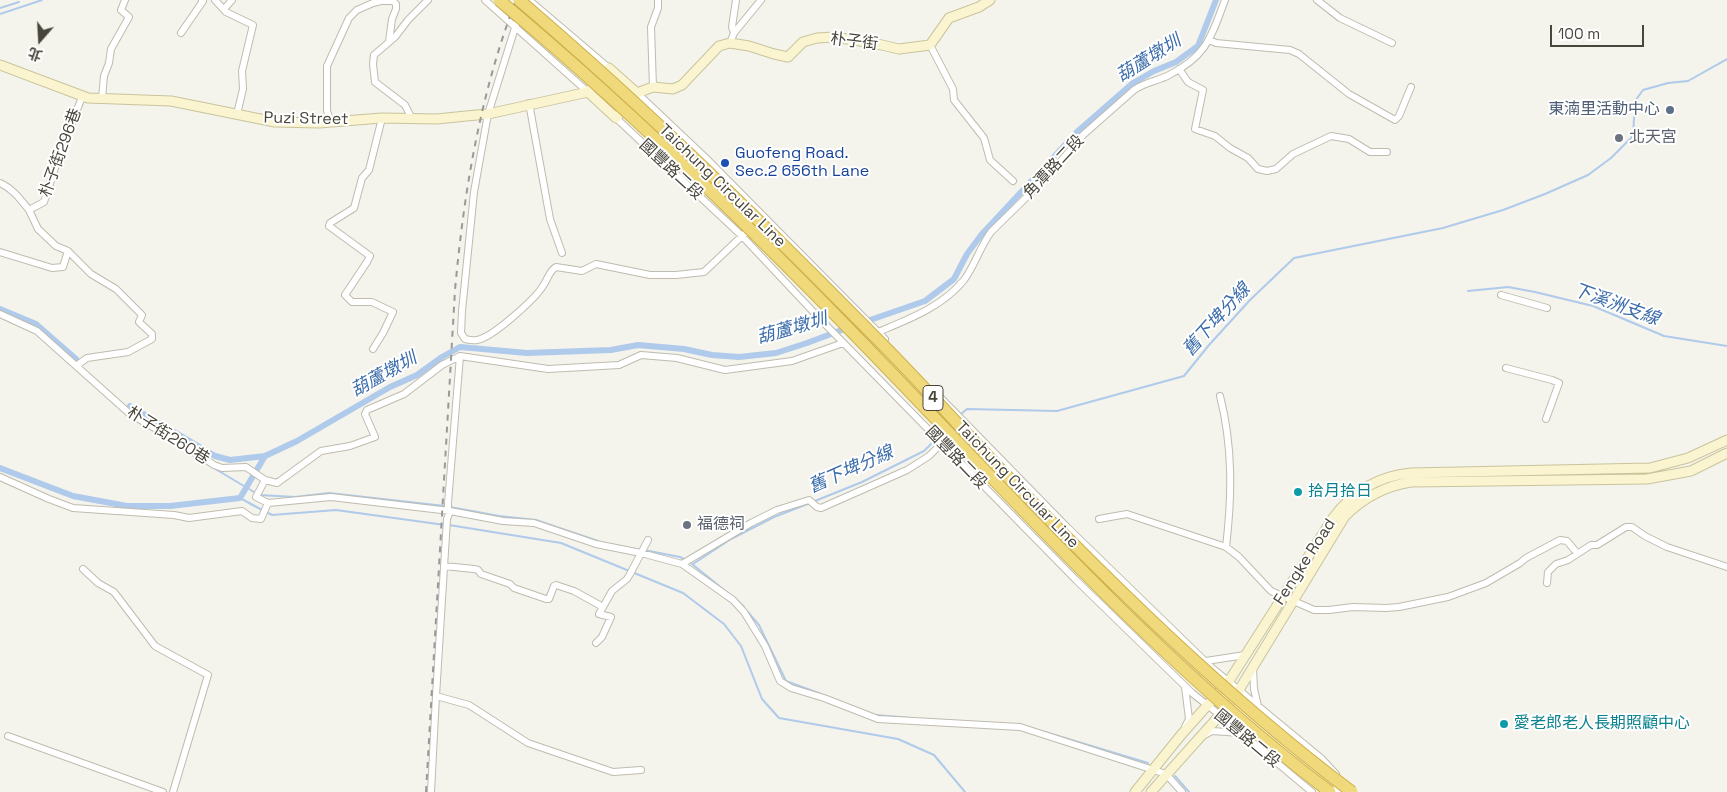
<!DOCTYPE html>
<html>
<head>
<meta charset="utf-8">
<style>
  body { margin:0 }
  #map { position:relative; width:1727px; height:792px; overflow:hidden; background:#f4f3ec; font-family:"Space Grotesk","Noto Sans TC",sans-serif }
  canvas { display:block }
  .north { position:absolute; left:15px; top:15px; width:50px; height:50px; -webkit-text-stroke:4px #fff; paint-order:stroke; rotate:199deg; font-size:14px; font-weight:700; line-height:20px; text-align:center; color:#48453a }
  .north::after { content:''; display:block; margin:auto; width:18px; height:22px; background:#48453a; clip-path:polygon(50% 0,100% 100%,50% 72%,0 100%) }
  .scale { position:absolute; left:1550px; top:25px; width:94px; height:22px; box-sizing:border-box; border:2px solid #48453a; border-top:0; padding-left:6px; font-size:15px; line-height:18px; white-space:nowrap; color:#48453a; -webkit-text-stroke:4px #fff; paint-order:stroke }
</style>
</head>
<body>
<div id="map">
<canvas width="1727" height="792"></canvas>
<div class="north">北</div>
<div class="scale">100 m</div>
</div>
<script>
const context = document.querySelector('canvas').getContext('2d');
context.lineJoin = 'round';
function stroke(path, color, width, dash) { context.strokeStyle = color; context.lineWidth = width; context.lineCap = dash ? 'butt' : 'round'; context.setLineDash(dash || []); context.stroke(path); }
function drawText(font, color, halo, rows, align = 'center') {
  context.font = font + ' "Space Grotesk","Noto Sans TC",sans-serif'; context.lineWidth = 4; context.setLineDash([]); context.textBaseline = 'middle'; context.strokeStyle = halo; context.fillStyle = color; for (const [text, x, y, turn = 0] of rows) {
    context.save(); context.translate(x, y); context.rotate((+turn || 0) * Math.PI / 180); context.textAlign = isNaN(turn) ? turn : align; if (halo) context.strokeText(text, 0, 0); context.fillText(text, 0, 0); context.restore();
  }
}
stroke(new Path2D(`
  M0 8 19 2
  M0 14 42 0
  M1468 291 1508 287 1535 292 1593 306 1664 336 1727 346
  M961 414 967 409 1057 411 1184 376 1209 345 1250 300 1294 258 1443 228 1503 210 1545 194 1588 175 1611 158 1633 136 1635 101 1643 90 1668 83 1688 81 1727 59
  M185 449 187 452 259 495 295 497 329 493 445 506
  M240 498 262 510
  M815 501 862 482 924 451 943 432
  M450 507 499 516 536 520 598 541
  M266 512 272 515 336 510 445 525
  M449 525 561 543 683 593 724 624 741 646 762 699 779 718 898 739 934 755 965 792
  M644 550 680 557 686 560
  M692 564 729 594
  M693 564 731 539 774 517 810 503
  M737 600 744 607
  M747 611 759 625 786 681 821 694
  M876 715 911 718
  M1045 732 1148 763
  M1175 776 1189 792`), '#afcaea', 2);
stroke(new Path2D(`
  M0 309 36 324 76 359
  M130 406 215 456 230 460 265 456 297 441 390 387 417 375 442 357 460 347 527 353 611 350 638 345 684 349 712 355 739 357 776 353 807 343 847 328 925 301 954 279 967 254 982 234 1078 131 1133 83 1154 71 1176 62 1198 46 1216 0
  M0 468 73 496 127 506H170L240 498 265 456`), '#afcaea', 6);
const street = new Path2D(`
  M215 0 226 12 253 25 242 71 243 89 237 114
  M485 0 588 92
  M529 0 609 68
  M1317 0 1340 18 1392 43
  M224 9 232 0
  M519 15 488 114 474 192 462 311 461 333 465 339C469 340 473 341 477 340 492 338 535 299 543 286 548 279 549 271 556 267L582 271 596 264 650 275H676L704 272 761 218
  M181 33 203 1 202 0
  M734 33 732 27 736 0
  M1209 40 1216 43 1290 50 1299 54 1349 94 1395 120 1399 116 1411 87
  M730 43 734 33 761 0
  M930 45 953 89 954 100 984 138 990 160 1013 181
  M1179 69 1188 82 1203 90 1195 129 1215 136 1230 148 1248 158 1258 169 1267 171 1276 169 1293 154 1331 136 1349 139 1370 152H1387
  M653 87 651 27 658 8V0
  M637 93 709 161 885 339
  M102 98 104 76 109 63 111 49 129 17 121 10 125 0
  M529 103 550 219 562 253
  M616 118 742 236 820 319 1076 580 1192 693 1220 715 1312 792
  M412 119 405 105 375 82 373 64 374 55 395 37 408 20 428 0
  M331 122 327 111V66L349 18 357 10 373 3 381 1H393L396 4V9L392 19 389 42
  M0 183C12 188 21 200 29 210
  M68 251 91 274 116 289 142 315 139 322 152 334V339L128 352 87 358 76 366
  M0 252 52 268 63 267 68 251 56 246 38 229 29 210 44 202 57 162 82 97
  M1501 295 1547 308
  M0 314 37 331 130 414 189 448 214 465 222 468 246 467 265 480 277 483 321 451 350 446 375 437 365 414 367 410 404 394 442 365 460 356 548 369 619 365 641 355 677 358 725 370 792 361 843 343
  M878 332C909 319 942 307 964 280 975 265 980 247 991 232L1050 174 1083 135 1134 90C1145 82 1158 81 1169 75 1207 56 1211 37 1225 0
  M373 349 383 333 393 312 372 302H352L345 295 367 262 370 256 329 226 330 223 354 208 362 178 369 170 382 118
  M1506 368 1552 380 1559 383 1546 419
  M1220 396C1233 447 1232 496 1226 547
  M940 397 1068 528 1211 667 1321 758 1336 774
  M0 477 49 499 73 508 174 515 189 518 242 511 252 518 261 519 268 503
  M265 480 256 497 268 503 331 497 450 511 503 521 534 523 596 544 641 553 682 564 733 600 744 612 765 646 780 681 791 688 824 698 878 719 1020 727 1166 774 1182 792
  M1099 519 1127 514 1226 547 1239 557 1271 591 1314 610H1329L1353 607 1386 608 1399 607 1448 597 1486 583 1520 563 1526 558 1560 540 1567 541 1577 553
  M682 564 751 523 777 510 809 500 817 507 821 508 907 470 929 456 961 424
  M444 566 474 569 478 570 481 574 510 584 514 588 546 599H549L554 586 556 585 574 591 603 607 612 591 627 579 630 574 648 540
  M83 569 98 583 114 592 155 646 208 675 173 792
  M1547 583 1548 572 1556 564 1568 560 1591 545H1597L1626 527H1632L1645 536 1667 547 1727 567
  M596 643 602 637 611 617 599 614 603 607
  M1206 661 1245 655
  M1253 668 1254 689 1258 706
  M1219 692 1339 792
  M436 696 447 519 450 511 448 509V503L460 356
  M1185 727 1189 719 1185 687
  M8 736 163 792
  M1203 736 1212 731 1241 733
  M431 792 436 696 469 705 528 743 613 772 641 770`);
const secondary = new Path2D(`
  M0 65 88 98 171 101 275 122 319 123 382 118 437 119 466 116 488 114 588 92
  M591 88 609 68 637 93
  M588 92 616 118 637 93 653 87 673 89 682 85 719 46 730 43 749 46 774 54 788 57 803 42 817 38 834 37 873 43 899 49 930 45 949 18 979 7 990 0
  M1135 792 1181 735 1229 681 1333 518C1353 491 1378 476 1411 473L1650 468 1688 458 1727 440
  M1151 792 1220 715 1239 690 1345 516C1364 497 1385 486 1411 482L1647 479 1691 471 1727 453`);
stroke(street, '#bfbcaf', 8);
stroke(secondary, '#c9c49c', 11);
stroke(street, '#fff', 6);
stroke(secondary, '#faf5d0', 9);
stroke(new Path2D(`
  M426 792 455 290C464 191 480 94 516 0`), '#999', 2, [6, 6]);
const highwayBridge = new Path2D(`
  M499 0C651 127 792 268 928 411 1055 544 1183 681 1330 792
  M519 0C648 110 769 229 888 350 927 390 964 431 1003 472 1112 585 1226 697 1352 792`);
stroke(highwayBridge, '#cfb14b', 13, []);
stroke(highwayBridge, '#f0d97b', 11);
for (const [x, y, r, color] of [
  [1670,110,5,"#5c6f8a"],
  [1619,138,5,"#6b7280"],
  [725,163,5,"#1a4fb4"],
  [1298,492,5,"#0f9aa8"],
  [687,525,5,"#6b7280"],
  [1504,724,5,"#0f9aa8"]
]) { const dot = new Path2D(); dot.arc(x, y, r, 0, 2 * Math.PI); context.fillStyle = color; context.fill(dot); stroke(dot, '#fff', 2); }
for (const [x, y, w] of [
  [933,398,20]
]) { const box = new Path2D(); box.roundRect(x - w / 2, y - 12.5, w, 25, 4); context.fillStyle = '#fff'; context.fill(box); stroke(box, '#48453a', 1); }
drawText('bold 15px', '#48453a', null, [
  ["4",933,398]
]);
drawText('16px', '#48453a', '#fff', [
  ["朴子街",854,42,7],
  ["Puzi Street",306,119,1],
  ["朴子街296巷",61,153,-70],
  ["角潭路二段",1054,167,-47],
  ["國豐路二段",671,170,43],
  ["Taichung Circular Line",722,186,44],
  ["朴子街260巷",168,436,32],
  ["國豐路二段",956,458,46],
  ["Taichung Circular Line",1017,485,46],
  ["Fengke Road",1305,562,-57],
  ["國豐路二段",1247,739,40]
]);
drawText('16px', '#4e5e75', '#fff', [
  ["東湳里活動中心",1660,110]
], 'right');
drawText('16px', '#5b616d', '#fff', [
  ["北天宮",1629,138],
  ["福德祠",697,525]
], 'left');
drawText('16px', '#164399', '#fff', [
  ["Guofeng Road.",735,154],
  ["Sec.2 656th Lane",735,172]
], 'left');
drawText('16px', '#0d838f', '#fff', [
  ["拾月拾日",1308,492],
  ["愛老郎老人長期照顧中心",1514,724]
], 'left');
drawText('italic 18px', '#3c6dab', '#fff', [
  ["葫蘆墩圳",1149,59,-32],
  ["下溪洲支線",1616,305,20],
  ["舊下埤分線",1217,320,-48],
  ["葫蘆墩圳",792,329,-16],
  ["葫蘆墩圳",384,375,-29],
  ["舊下埤分線",851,470,-24]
]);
</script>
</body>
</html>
